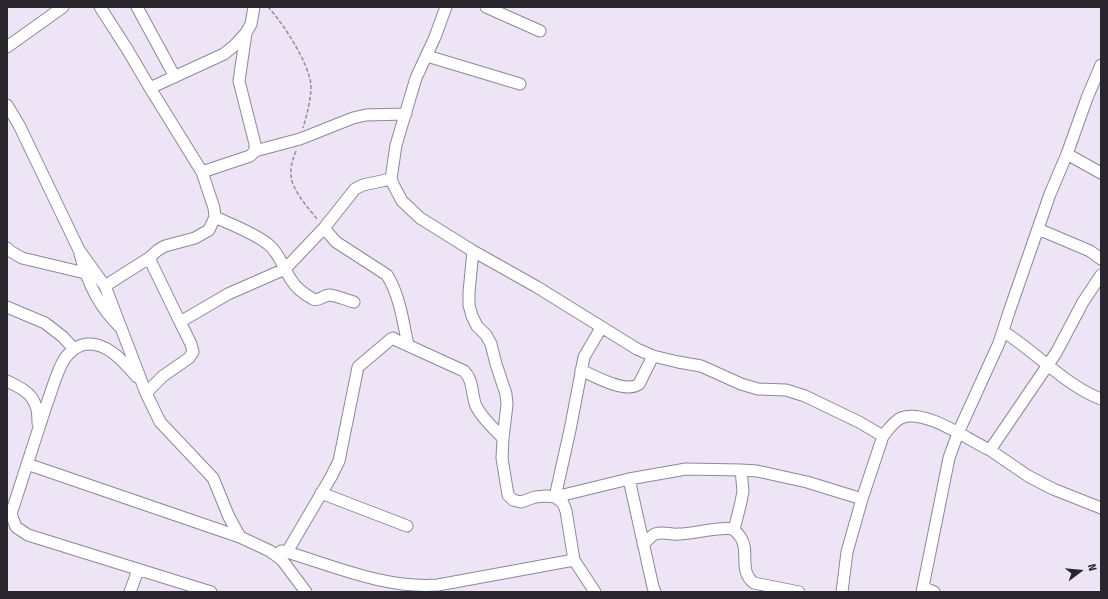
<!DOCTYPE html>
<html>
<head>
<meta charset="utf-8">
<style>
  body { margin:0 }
  #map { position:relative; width:1108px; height:599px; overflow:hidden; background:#ede5f6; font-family:"Fira Sans Condensed",sans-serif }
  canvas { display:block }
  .frame { position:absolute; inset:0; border:8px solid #28252c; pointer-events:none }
  .north { position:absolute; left:1060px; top:551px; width:40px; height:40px; -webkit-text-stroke:3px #ede5f6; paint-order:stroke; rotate:74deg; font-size:11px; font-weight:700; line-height:16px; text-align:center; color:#28252c }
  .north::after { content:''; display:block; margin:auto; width:14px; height:18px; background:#28252c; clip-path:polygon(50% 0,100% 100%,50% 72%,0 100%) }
</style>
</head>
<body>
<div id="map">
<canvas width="1108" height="599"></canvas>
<div class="frame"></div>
<div class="north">N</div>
</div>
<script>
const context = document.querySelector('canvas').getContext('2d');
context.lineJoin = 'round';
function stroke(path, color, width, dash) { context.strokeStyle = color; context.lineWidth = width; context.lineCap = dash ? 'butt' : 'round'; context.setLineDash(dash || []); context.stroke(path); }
const minor = new Path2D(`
  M100 7 127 49 150 88 202 172 214 208 215 217 209 230 195 238 165 246 158 250 149 258 105 286
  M137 7 175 77
  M446 7 435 37 416 78 396 145 391 179 394 186 402 201 420 218 473 251 537 287 637 349 653 356 678 362 701 366 741 384 758 389 786 390 805 396 859 422 883 436
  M486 7 540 31
  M246 33 239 81 255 144V151
  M7 47 63 7
  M427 56 520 84
  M150 88 224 54 235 45 246 33 251 24 254 7
  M7 105 19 125 79 250 105 286 146 393 160 422 213 478 229 517 240 537 270 551 282 560 306 592
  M1067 154 1101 173
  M202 172 250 156 255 151 300 139 353 118 366 115 406 114
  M215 217C230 224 257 234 269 245 280 254 284 270 292 281 296 288 306 295 313 299 319 302 323 295 330 295 338 296 346 300 354 302
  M324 228 336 242 387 275C400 296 403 322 408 345
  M1038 229 1090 251 1101 259
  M7 248 10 251 22 258 85 273
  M473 251 469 292V305L472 316 477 326 486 335 491 344 496 364 506 394 507 405 503 438 502 458 508 495 513 500 521 502 535 497 546 496 555 497 629 479 686 469 741 470 757 471 807 482 862 499
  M80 254C87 282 99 307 120 327
  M149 258 180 322
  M7 307 45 323 63 337 74 349
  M1004 332C1036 352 1066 386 1101 399
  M581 370C594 376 626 394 639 384L653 356
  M137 377C124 362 105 339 82 345 76 347 69 353 65 358 56 372 52 391 46 406 34 442 23 478 11 514L16 527 28 535 211 592
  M7 381C17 386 31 392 35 404 38 409 38 417 38 423
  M146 393 163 376 189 358 193 352 191 344 180 322 228 294 285 269 324 228 355 189 363 185 391 179
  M990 450 1028 476 1053 489 1101 508
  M27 464 240 537
  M629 479 653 587 655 592
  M321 493 407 526
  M555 497 570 430 584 357 601 328
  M555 497 563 503 566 511 574 560 595 592
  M734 530 741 502 743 491 741 470
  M643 544C647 541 651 536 655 534 663 531 671 535 679 534 693 534 720 526 732 529 735 530 739 535 741 538 750 552 738 571 754 583L799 592
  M281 551 287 552C336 567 387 589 438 585L574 560
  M287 552 331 477 339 461 358 367 391 339 393 338 396 340 464 371C474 381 471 394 476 406 482 418 493 428 503 438
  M923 587 934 592
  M130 592 138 570
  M842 592 847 552 862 499 883 436C888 430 894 421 901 418 925 408 968 440 990 450L1056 353 1083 302 1101 275
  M922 592 949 458 958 433 999 343 1009 312 1050 194 1067 154 1087 98 1101 65`);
stroke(minor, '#8f8797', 13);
stroke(new Path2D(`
  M268 7C283 23 309 63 311 85 311 100 307 114 303 128
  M296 151C293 159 290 166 291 175 291 189 309 209 318 220`), '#938e9a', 1.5, [4, 2]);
stroke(minor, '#fff', 11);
</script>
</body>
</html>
